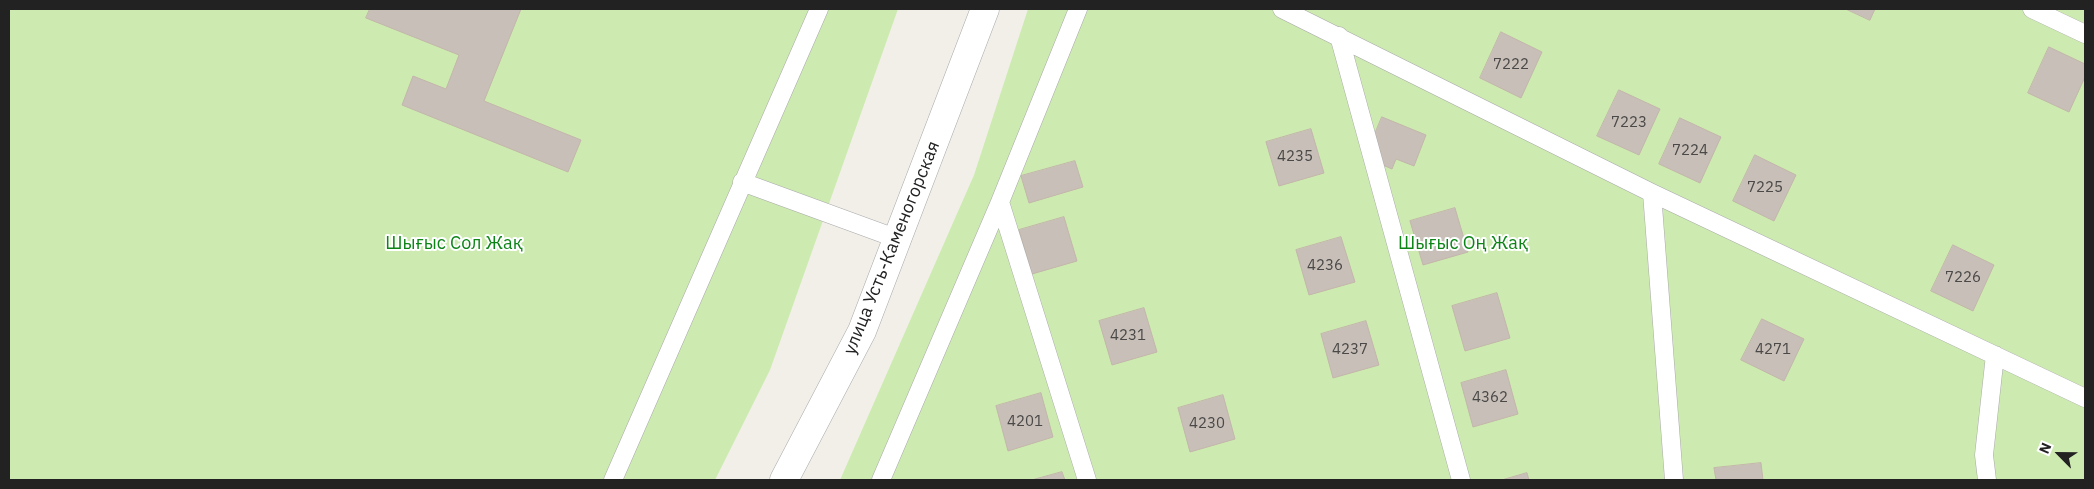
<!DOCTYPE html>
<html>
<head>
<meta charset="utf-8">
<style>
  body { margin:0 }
  #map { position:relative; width:2094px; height:489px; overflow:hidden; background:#f2efe9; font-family:"IBM Plex Sans",sans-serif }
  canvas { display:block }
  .frame { position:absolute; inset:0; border:10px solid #222; pointer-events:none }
  .north { position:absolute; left:2034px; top:429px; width:50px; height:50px; -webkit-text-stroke:4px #fff; paint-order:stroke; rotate:293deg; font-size:14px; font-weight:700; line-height:20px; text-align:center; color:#222 }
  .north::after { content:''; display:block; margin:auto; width:18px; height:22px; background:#222; clip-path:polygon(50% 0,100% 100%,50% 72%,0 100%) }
</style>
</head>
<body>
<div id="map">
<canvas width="2094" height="489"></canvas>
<div class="frame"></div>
<div class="north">N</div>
</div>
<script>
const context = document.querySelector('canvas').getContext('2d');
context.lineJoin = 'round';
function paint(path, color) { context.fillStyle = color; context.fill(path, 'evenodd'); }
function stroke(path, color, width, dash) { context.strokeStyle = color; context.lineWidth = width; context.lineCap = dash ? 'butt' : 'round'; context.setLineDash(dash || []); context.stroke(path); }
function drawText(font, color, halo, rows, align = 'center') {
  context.font = font + ' "IBM Plex Sans",sans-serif'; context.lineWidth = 4; context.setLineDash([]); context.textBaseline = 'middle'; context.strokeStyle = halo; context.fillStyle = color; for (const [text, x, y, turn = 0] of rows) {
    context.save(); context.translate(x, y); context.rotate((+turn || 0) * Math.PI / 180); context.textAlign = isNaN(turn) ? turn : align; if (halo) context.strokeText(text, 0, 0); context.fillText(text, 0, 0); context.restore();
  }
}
paint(new Path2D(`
  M9 9H898L770 370 715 480H9Z
  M1028 9H2085V480H840L974 175Z`), '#cdebb0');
const building = new Path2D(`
  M370 9H521L484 101 581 140 568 172 402 105 413 76 446 89 459 55 366 18Z
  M1846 9H1875L1870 20Z
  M1501 32 1542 52 1521 98 1480 78Z
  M2049 47 2085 64V77L2069 112 2028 93Z
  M1619 90 1660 109 1639 155 1597 136Z
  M1382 117 1426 135 1414 166 1396 159 1392 169 1376 162 1381 151 1370 146Z
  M1680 118 1721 137 1700 183 1659 164Z
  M1311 129 1324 173 1279 186 1266 142Z
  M1755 155 1796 175 1774 221 1733 201Z
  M1075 161 1083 187 1029 203 1021 176Z
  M1455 208 1468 252 1423 265 1410 221Z
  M1064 217 1077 261 1032 274 1019 230Z
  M1341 237 1355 282 1309 295 1296 250Z
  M1953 245 1994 265 1973 311 1931 291Z
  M1497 293 1510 338 1465 351 1452 306Z
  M1144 308 1157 352 1112 365 1099 321Z
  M1762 319 1804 339 1784 381 1741 360Z
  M1366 321 1379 365 1333 378 1321 334Z
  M1506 370 1518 414 1473 427 1461 383Z
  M1041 393 1053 437 1008 451 996 406Z
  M1223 395 1235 439 1190 452 1178 408Z
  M1761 463 1763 480H1716L1714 468Z
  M1062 472 1065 480H1032Z
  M1527 473 1529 480H1502Z`);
paint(building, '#c7bfb8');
stroke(building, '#c4b6ab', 1);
const service = new Path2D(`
  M1282 9 1652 193 2085 398
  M2032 9 2085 34
  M1339 36 1461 480
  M742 182 898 239
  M1652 193 1674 480
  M1000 202 1087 480
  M613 480 819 9
  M881 480 1000 202 1078 9
  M1987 480 1984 455 1995 355`);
const tertiary = new Path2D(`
  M784 480 862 331 985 9`);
stroke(service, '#a9a9a9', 19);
stroke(tertiary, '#a9a9a9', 29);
stroke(service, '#fff', 18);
stroke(tertiary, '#fff', 28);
drawText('15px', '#4b4948', null, [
  ["7222",1511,65],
  ["7223",1629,123],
  ["7224",1690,151],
  ["4235",1295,157],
  ["7225",1765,188],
  ["4236",1325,266],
  ["7226",1963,278],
  ["4231",1128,336],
  ["4237",1350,350],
  ["4271",1773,350],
  ["4362",1490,398],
  ["4201",1025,422],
  ["4230",1207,424]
]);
drawText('18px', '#0c8416', '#fff', [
  ["Шығыс Сол Жақ",454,244],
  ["Шығыс Оң Жақ",1463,244]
]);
drawText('18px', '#222', '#fff', [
  ["улица Усть-Каменогорская",892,248,-68]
]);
</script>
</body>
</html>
